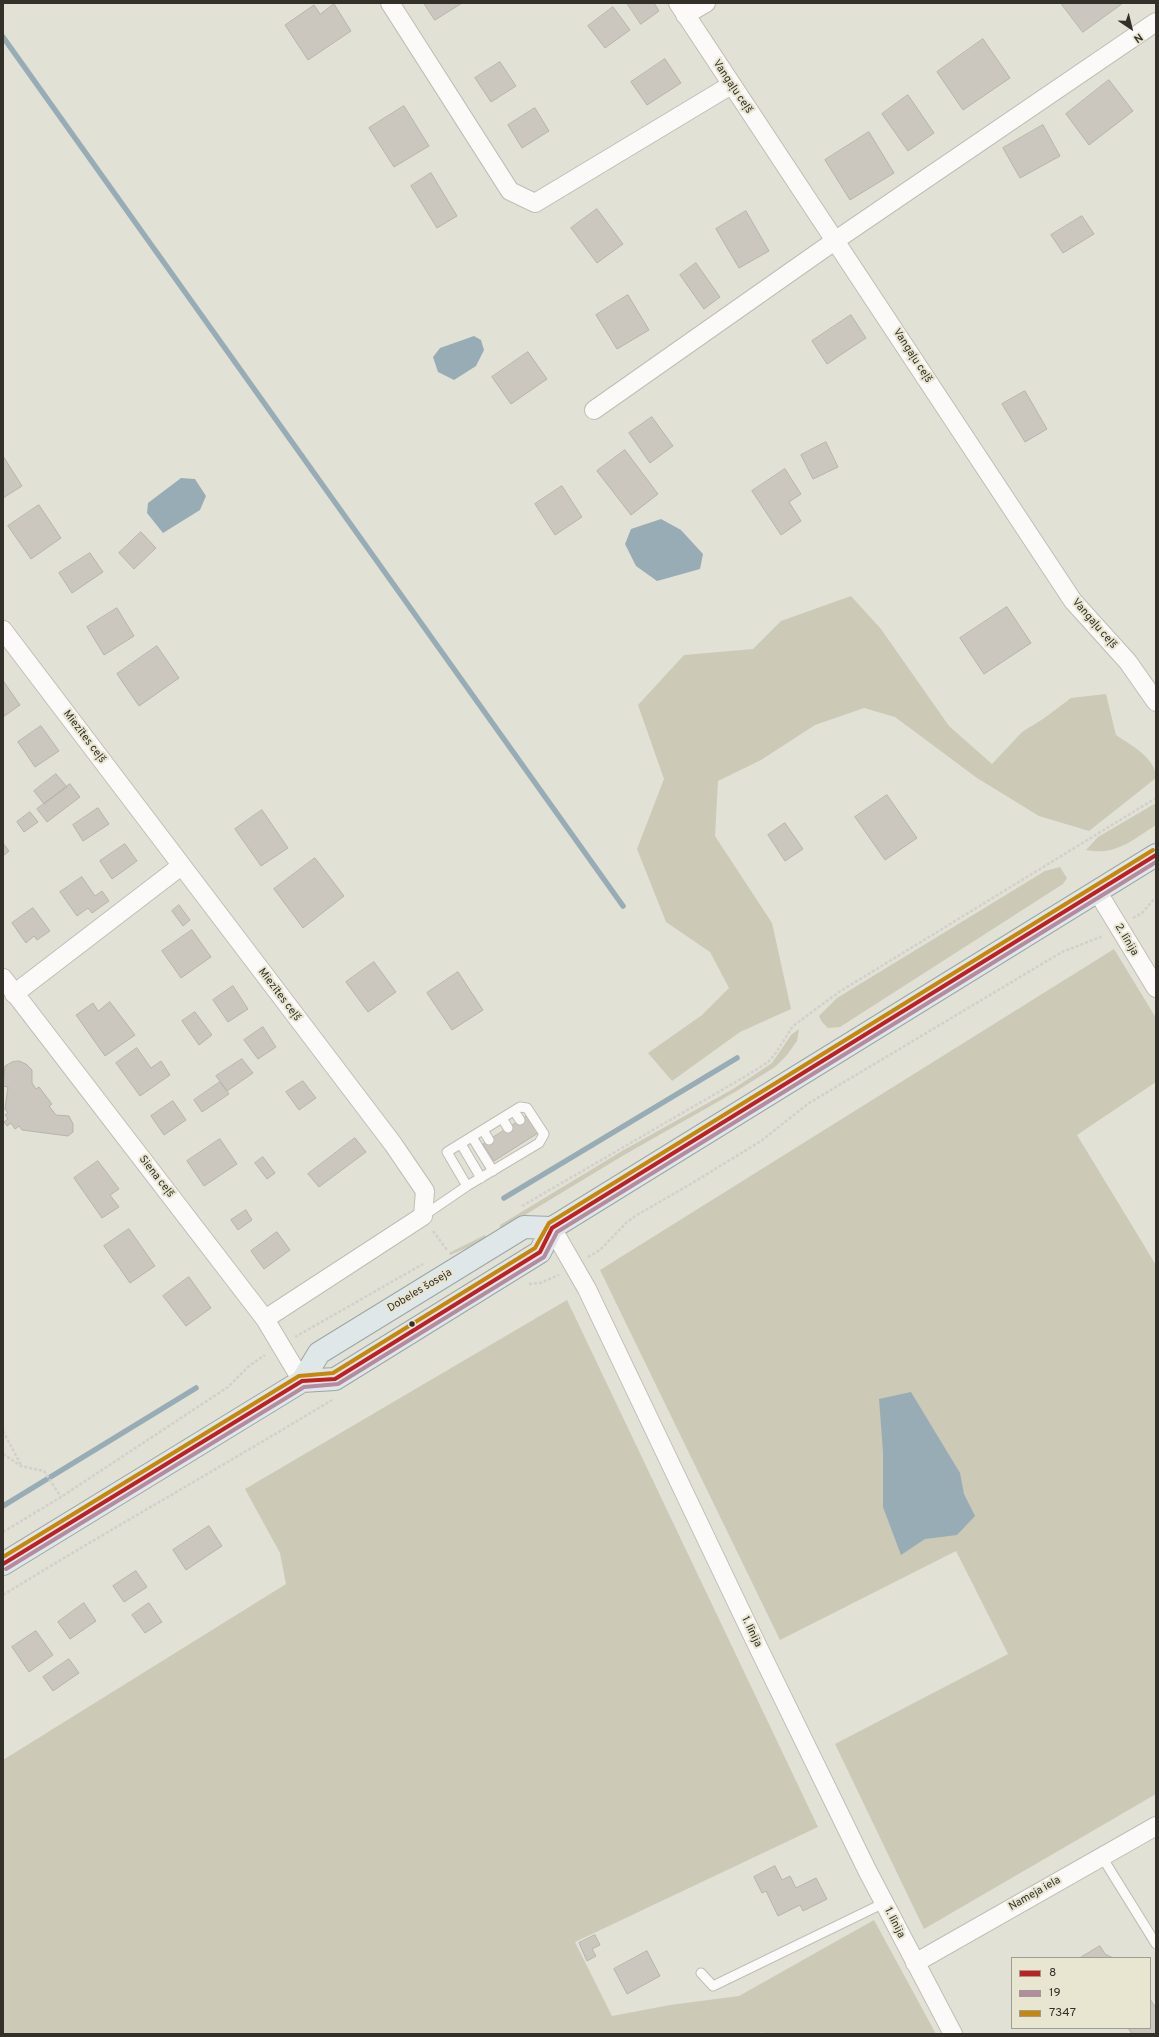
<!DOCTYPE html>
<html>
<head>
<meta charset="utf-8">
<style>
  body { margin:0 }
  #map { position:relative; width:1159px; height:2037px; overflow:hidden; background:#e2e1d6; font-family:Overpass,sans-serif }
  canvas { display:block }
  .frame { position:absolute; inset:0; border:4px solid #323028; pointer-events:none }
  .legend { position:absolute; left:1011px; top:1957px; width:140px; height:72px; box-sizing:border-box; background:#e8e5d0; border:1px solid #9f9d8d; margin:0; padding:5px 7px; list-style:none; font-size:12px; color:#323028 }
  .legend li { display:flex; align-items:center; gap:8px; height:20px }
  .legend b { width:20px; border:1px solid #9f9d8d }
  .north { position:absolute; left:1111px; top:8px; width:40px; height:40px; -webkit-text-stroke:3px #e8e5d0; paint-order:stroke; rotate:145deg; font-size:11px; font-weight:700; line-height:16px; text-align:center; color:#323028 }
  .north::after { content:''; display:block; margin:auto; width:14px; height:18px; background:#323028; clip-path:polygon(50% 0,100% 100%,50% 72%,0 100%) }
</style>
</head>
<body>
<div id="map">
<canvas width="1159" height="2037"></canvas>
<div class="frame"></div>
<ul class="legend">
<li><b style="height:5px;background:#be2026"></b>8</li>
<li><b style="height:5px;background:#b48c9f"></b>19</li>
<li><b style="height:5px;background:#c6880a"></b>7347</li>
</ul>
<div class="north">N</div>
</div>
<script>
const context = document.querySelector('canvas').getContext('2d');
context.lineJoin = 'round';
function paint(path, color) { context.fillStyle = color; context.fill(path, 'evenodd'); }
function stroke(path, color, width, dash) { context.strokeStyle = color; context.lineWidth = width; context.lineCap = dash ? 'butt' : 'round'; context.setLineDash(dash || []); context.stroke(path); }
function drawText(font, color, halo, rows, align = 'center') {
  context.font = font + ' Overpass,sans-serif'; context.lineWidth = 4; context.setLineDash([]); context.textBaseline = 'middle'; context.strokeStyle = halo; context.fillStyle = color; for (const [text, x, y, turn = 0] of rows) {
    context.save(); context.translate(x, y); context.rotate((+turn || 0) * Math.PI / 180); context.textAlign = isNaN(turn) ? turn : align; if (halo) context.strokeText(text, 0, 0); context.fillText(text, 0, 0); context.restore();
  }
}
paint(new Path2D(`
  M851 596 881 629 949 726 992 764 1022 732 1043 719 1071 698 1106 694 1116 735C1131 745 1156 758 1156 778L1089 831 1039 816 977 778 895 717 864 708 815 725 761 760 718 781 715 836 772 923 791 1009 740 1032 672 1081 648 1053 702 1015 729 988 710 952 666 922 637 849 664 779 638 705 684 655 753 649 781 621Z
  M1156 803V825C1132 840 1116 856 1086 850L1098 837Z
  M1060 867 1067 878 1063 884 840 1027 828 1028 822 1022 819 1016 837 998 1045 871Z
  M1114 949 1156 1018V1082L1077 1135 1156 1265V1794L924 1929 835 1744 1008 1654 956 1551 780 1640 600 1270Z
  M799 1029 797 1041 787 1055 775 1067 735 1092 624 1155 500 1230V1225L622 1151 733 1089 772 1063 791 1035Z
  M485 1235 487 1239 450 1255 449 1253Z
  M567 1300 818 1827 575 1942 612 2016 670 2005 739 1996 874 1920 936 2034H763L762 2032 759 2034H3V1760L286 1584 280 1553 245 1489Z`), '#ccc9b7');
paint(new Path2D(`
  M474 336 481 340 484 350 476 366 454 380 438 372 433 357 440 348Z
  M181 478 195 479 206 496 200 510 163 533 147 513 148 503Z
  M661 519 681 530 703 554 700 569 657 581 636 566 625 544 631 529Z
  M911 1392 960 1473 964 1494 975 1516 957 1535 925 1539 901 1555 883 1507V1452L879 1399Z`), '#98acb6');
stroke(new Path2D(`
  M3 37 623 906
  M504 1198 737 1058
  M3 1506 196 1388`), '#98acb6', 5.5);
const building = new Path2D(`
  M424 3H462L435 20Z
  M627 3H654L659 11 641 24Z
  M1061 3H1123L1083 32Z
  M334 4 351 31 308 60 285 25 314 5 320 14Z
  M613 7 630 30 605 48 588 26Z
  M983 39 1010 78 963 110 937 72Z
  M665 59 681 83 647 105 631 82Z
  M500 62 516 86 491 102 475 78Z
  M1109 80 1133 111 1089 145 1066 114Z
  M908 95 934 133 908 151 882 114Z
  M404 106 429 146 394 167 369 128Z
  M535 108 549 131 522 148 508 125Z
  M1043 125 1060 156 1020 178 1003 148Z
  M869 132 894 173 850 200 825 160Z
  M431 173 457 216 437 228 411 186Z
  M597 209 623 244 597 263 571 228Z
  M746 211 769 251 739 268 716 229Z
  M1082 216 1094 234 1063 253 1051 235Z
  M696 263 720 297 704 309 680 275Z
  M628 295 649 330 617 349 596 315Z
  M851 315 866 338 827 364 812 341Z
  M528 352 547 379 511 404 492 377Z
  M1025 391 1047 429 1025 442 1002 404Z
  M652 417 673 446 650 463 629 433Z
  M826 442 838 467 813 479 801 455Z
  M625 450 658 494 631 515 597 471Z
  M3 456 22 486 3 498Z
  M785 469 801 494 789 502 801 521 781 535 752 491Z
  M562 486 582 517 555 535 535 504Z
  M39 505 61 538 31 559 8 526Z
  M141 532 156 548 134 569 119 553Z
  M90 553 103 572 72 593 59 573Z
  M1007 607 1031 643 984 674 960 638Z
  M117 608 134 636 104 655 87 627Z
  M157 646 179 678 139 706 117 674Z
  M4 682 20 705 3 717V683Z
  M41 726 59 751 35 767 18 742Z
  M56 774 67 787 44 804 34 791Z
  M70 784 80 797 47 822 37 809Z
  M887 795 917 838 885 860 855 817Z
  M98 808 109 824 83 841 73 825Z
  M262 810 288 848 261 866 235 829Z
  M30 812 38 822 24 832 17 822Z
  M785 823 803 849 785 861 768 835Z
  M3 843 9 851 3 856Z
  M125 844 137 861 112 879 100 861Z
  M315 858 344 896 303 928 274 889Z
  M82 877 95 896 102 891 109 901 92 913 88 908 77 916 60 892Z
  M179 905 190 920 183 926 172 911Z
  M33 908 50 931 37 940 34 936 26 943 12 923Z
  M192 930 211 957 181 978 162 951Z
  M374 962 396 992 368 1012 346 982Z
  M458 972 483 1010 452 1030 427 993Z
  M233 986 248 1009 228 1022 213 1000Z
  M110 1002 135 1035 105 1056 76 1015 93 1003 98 1011Z
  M195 1012 212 1035 199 1045 182 1021Z
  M263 1027 276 1047 258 1059 244 1040Z
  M137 1048 151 1068 161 1061 170 1075 140 1096 116 1063Z
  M242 1059 253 1073 227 1091 216 1076Z
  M19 1061 26 1064 32 1070V1083L36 1089 39 1087 52 1104 49 1106 56 1115 69 1116 73 1124V1132L68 1136 22 1130 19 1126 15 1129 11 1123 7 1126 4 1122 8 1119 5 1115 8 1113 5 1109 8 1087 3 1086 5 1066 12 1062Z
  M303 1081 316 1098 299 1110 286 1092Z
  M220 1082 229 1094 202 1112 194 1100Z
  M173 1101 186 1120 164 1135 151 1116Z
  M527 1116 538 1133 494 1161 483 1144Z
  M355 1138 366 1152 319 1187 308 1174Z
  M220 1139 237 1164 204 1186 187 1161Z
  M263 1157 275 1173 267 1179 255 1163Z
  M98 1161 119 1189 110 1195 119 1207 102 1218 74 1178Z
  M246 1210 252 1220 238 1230 231 1220Z
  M129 1229 155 1266 130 1283 104 1246Z
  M277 1232 290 1250 264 1269 251 1251Z
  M189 1277 211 1308 186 1326 163 1296Z
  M209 1526 222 1546 186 1570 173 1550Z
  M136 1571 147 1587 124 1602 113 1586Z
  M84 1603 96 1621 70 1639 58 1622Z
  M149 1603 162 1622 145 1633 132 1615Z
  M36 1631 53 1655 29 1672 12 1647Z
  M69 1659 79 1673 53 1691 43 1677Z
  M775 1866 782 1880 790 1876 796 1888 816 1878 827 1899 803 1911 800 1905 778 1916 766 1891 762 1893 754 1877Z
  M595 1935 600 1945 592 1949 596 1956 587 1961 579 1943Z
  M1100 1946 1105 1954 1113 1958H1080Z
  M647 1951 660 1976 627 1994 614 1969Z
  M1150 1999 1156 2008V2034H1132L1128 2028H1150Z`);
paint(building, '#cbc7bf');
stroke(building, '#b6b3ab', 1);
const lane = new Path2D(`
  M514 1111 520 1120
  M502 1118 508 1128
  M483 1130 489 1140
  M472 1137 493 1171
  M461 1144 481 1178
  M423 1216 467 1186 539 1143 544 1134 527 1108 520 1107 447 1152 467 1186
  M1102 1857 1156 1944
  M701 1973 713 1986 884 1903`);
const street = new Path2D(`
  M390 3 510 191 535 203 731 85
  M678 3 1073 601 1128 662 1156 702
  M685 15 706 3
  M594 410 836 240 1156 22
  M3 630 393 1144 425 1191 423 1216 265 1319
  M1097 891 1156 988
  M3 978 265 1319 302 1381
  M14 994 181 866
  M552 1228 587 1289 758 1647 867 1870 953 2034
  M915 1963 1156 1826`);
const primary = new Path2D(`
  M302 1381 335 1379 540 1252 552 1228 1156 855
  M3 1564 302 1381 319 1353 524 1227 552 1228`);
stroke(lane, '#bfbeb5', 11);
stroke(street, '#bfbeb5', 20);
stroke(primary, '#9aa7a7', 24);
stroke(new Path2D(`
  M1133 918 1142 913 1156 897
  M522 1206 746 1076 768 1062 775 1054 793 1026 839 992 1156 798
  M433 1231 447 1250
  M588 1257 600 1250 627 1222 637 1215 689 1185 761 1141 809 1103 1062 952 1103 936
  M529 1284 540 1283 559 1275
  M295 1337 423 1264
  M3 1431 21 1465
  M3 1454 21 1466 44 1471 61 1497
  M3 1532 61 1497 228 1387 249 1366 265 1355
  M3 1595C112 1528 223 1466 332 1400`), '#d1d0cd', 2.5, [3, 2]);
stroke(lane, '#fbfaf9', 9);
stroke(street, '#fbfaf9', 18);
stroke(primary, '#dfe7e8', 22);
stroke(new Path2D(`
  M3 1564 302 1381 335 1379 540 1252 552 1228 1156 855`), '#be2026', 4);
stroke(new Path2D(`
  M6 1569 304 1387 338 1384 544 1257 557 1232 1156 862`), '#b48c9f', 4);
stroke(new Path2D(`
  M3 1557 299 1376 333 1373 535 1248 549 1223 1153 850`), '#c6880a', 4);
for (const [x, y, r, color] of [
  [412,1324,3.5,"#323028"]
]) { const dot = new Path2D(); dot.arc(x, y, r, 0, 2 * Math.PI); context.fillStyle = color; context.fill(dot); stroke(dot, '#e8e5d0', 1.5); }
drawText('11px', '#323028', '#e8e5d0', [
  ["Vangaļu ceļš",732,87,56],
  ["Vangaļu ceļš",912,356,57],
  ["Vangaļu ceļš",1094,624,49],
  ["Miezītes ceļš",84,737,53],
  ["2. līnija",1126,940,59],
  ["Miezītes ceļš",279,995,53],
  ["Siena ceļš",156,1177,52],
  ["Dobeles šoseja",420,1291,-31],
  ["1. līnija",751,1632,64],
  ["Nameja iela",1035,1894,-30],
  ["1. līnija",894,1923,63]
]);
</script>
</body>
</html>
